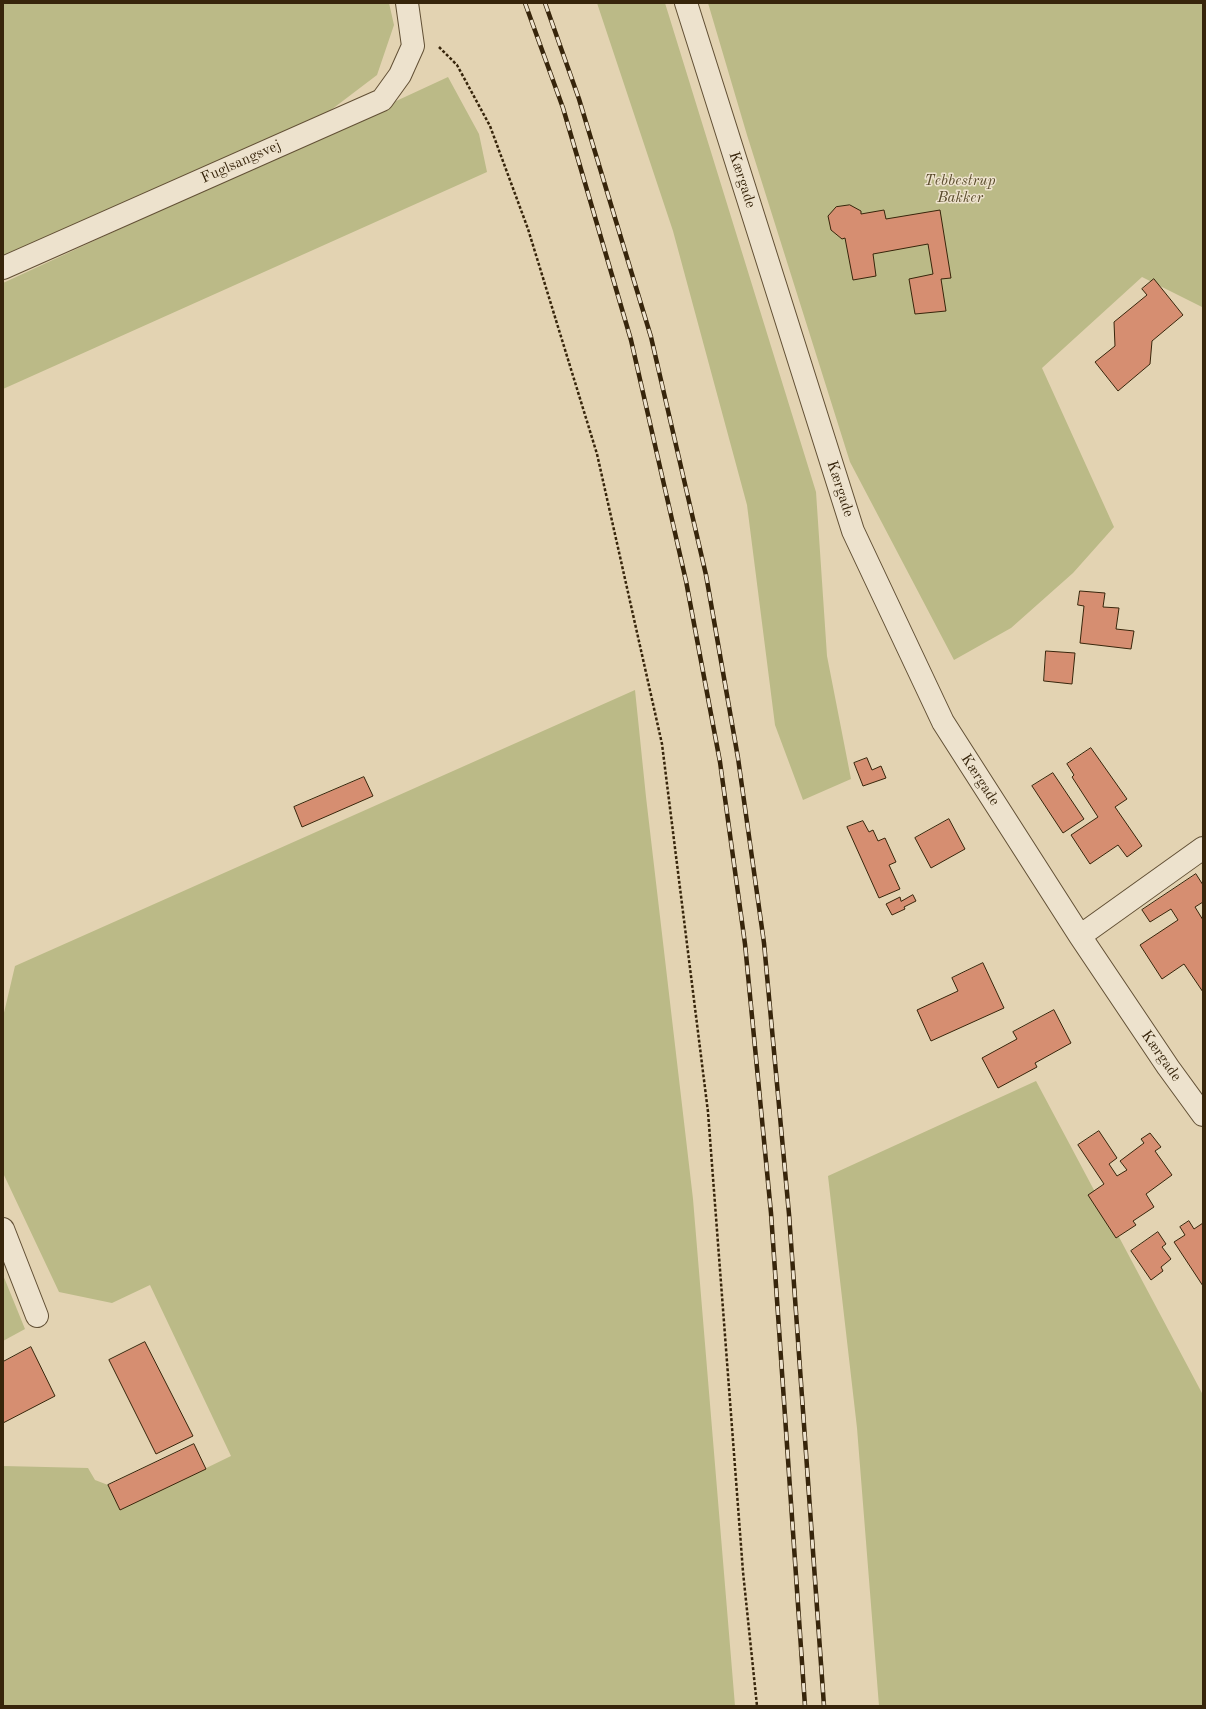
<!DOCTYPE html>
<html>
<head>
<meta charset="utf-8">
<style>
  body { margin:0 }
  #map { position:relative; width:1206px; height:1709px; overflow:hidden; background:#e3d3b2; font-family:"Old Standard TT",serif }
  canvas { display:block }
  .frame { position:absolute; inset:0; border:4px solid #37250b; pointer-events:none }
</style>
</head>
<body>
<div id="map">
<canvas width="1206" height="1709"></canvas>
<div class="frame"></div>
</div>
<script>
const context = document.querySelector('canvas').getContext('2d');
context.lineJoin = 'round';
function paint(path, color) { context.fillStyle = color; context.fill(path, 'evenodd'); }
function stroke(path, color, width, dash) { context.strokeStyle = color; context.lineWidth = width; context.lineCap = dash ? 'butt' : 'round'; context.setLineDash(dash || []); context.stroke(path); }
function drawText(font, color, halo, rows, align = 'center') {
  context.font = font + ' "Old Standard TT",serif'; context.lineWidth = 3; context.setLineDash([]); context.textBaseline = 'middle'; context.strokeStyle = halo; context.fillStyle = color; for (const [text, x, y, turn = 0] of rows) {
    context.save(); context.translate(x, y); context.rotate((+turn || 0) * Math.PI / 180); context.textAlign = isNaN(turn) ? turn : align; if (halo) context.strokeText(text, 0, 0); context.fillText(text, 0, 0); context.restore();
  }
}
paint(new Path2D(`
  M3 3H389L394 25 377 75 323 116 3 260Z
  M597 3H665L816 492 827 656 851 779 803 800 775 725 747 505 673 231Z
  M708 3H1203V306L1202 307 1142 277 1042 368 1114 527 1073 573 1011 628 954 660 850 462 747 135Z
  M448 77 479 134 487 172 3 389V283Z
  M635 690 646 797 693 1199 735 1706H3V1466L88 1468 95 1480 108 1485 120 1510 231 1456 150 1285 112 1303 59 1292 3 1173V1017L15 966Z
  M1036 1081 1203 1395V1706H879L857 1428 828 1176Z
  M3 1275 25 1329 3 1341Z`), '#bbba87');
const building = new Path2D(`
  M850 205 861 211V214L884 210 886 219 940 210 951 278 941 279 946 311 915 314 909 279 933 274 928 244 873 254 876 276 853 280 845 238 842 239 831 230 828 216 836 207Z
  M1154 279 1183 315 1152 341 1150 364 1118 391 1095 362 1115 346 1114 322 1147 295 1142 289Z
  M1080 591 1105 593 1103 607 1119 608 1116 629 1134 631 1131 649 1080 643 1084 606 1078 605Z
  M1046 651 1075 653 1072 684 1044 681Z
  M1091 748 1127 799 1115 807 1142 846 1127 857 1118 845 1090 864 1071 835 1098 817 1072 777 1074 775 1067 764Z
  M867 758 872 770 881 766 886 778 863 786 854 763Z
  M1053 773 1084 819 1063 833 1032 786Z
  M364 777 373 796 302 827 294 807Z
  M949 819 965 849 931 868 915 838Z
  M863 821 869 832 873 830 878 841 885 838 896 862 889 865 900 889 879 898 847 827Z
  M1196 874 1203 885V902L1195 907 1203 920V992L1184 964 1162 979 1140 945 1178 920 1171 909 1150 922 1142 910Z
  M913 895 916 901 904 907 905 909 892 915 886 904 900 897 901 901Z
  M983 963 1004 1008 931 1041 917 1010 958 991 952 978Z
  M1054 1010 1071 1043 1035 1063 1037 1067 998 1088 982 1058 1017 1039 1013 1032Z
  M1099 1131 1117 1158 1109 1164 1117 1176 1127 1170 1120 1161 1144 1143 1141 1139 1150 1133 1161 1147 1155 1151 1172 1175 1146 1194 1154 1207 1133 1221 1136 1225 1116 1238 1088 1195 1104 1184 1078 1145Z
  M1189 1221 1194 1229 1203 1223V1286L1174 1242 1185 1235 1180 1227Z
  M1158 1232 1166 1244 1162 1247 1171 1259 1161 1267 1163 1271 1151 1280 1131 1251Z
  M145 1342 193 1436 156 1454 109 1360Z
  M31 1347 55 1396 3 1423V1362Z
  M194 1444 206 1469 120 1510 108 1485Z`);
paint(building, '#d68e71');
stroke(building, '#37250b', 1);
const minor = new Path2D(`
  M686 3 853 531 943 722 1080 936 1168 1067 1203 1115
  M3 268 382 100 400 75 413 46 407 3
  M1080 936 1203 848
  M3 1229 37 1316`);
stroke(minor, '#625035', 24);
stroke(new Path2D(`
  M439 47 457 65 490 126 528 229 597 454 662 744 708 1112 743 1572 757 1706`), '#37250b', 2.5, [3, 2]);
stroke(minor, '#ede2cd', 22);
const rail = new Path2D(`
  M525 3 563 108 631 340 686 581 720 762 745 944 771 1213 805 1706
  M545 3 579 99 651 337 706 575 738 758 764 943 789 1214 824 1706`);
stroke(rail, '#37250b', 4.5);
stroke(rail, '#ede2cd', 3, [9]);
drawText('15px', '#37250b', '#ede2cd', [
  ["Fuglsangsvej",241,162,-24],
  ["Kærgade",742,180,72],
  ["Kærgade",840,489,72],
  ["Kærgade",980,780,57],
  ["Kærgade",1161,1056,55]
]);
drawText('italic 15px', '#584a2a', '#ede2cd', [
  ["Tebbestrup",960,181],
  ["Bakker",960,198]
]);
</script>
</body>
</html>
